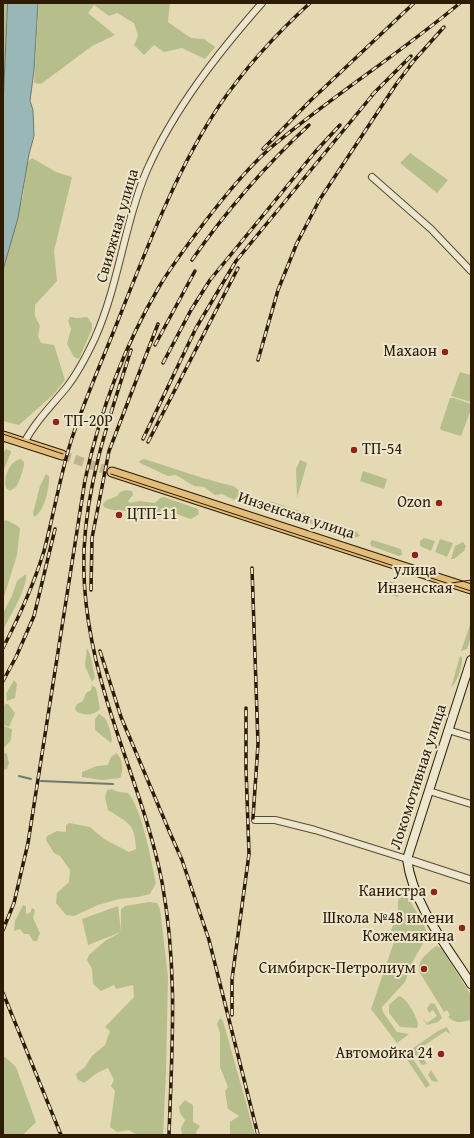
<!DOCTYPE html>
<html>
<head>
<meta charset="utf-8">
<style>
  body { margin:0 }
  #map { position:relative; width:474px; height:1138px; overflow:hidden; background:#e4d9b3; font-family:"Gentium Book Plus",serif }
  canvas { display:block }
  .frame { position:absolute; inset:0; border:4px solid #2d1b03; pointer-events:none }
</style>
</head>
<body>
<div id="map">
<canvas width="474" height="1138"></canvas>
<div class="frame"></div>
</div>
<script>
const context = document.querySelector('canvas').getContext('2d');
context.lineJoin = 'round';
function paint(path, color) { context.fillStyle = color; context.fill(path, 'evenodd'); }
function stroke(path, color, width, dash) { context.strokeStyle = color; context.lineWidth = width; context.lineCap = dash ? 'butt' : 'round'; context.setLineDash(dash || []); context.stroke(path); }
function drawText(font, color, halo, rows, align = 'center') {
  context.font = font + ' "Gentium Book Plus",serif'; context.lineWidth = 4; context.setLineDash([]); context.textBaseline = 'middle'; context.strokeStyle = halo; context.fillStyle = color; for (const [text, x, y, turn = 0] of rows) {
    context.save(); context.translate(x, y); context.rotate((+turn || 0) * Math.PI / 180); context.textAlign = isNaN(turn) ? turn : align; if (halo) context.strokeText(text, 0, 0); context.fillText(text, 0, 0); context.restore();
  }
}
paint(new Path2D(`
  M3 3H9L3 95Z
  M39 3H170L168 22 191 38 204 39 215 47 205 59 182 48 164 52 154 45 144 55 134 45 138 36 134 23 117 13 109 16 94 5 88 13 115 35 92 46 41 84 34 83Z
  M410 153 448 180 437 193 400 163Z
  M32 158 56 172 72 177 54 251 57 281 35 305V316L40 326 38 336 41 343 54 345 65 380 54 394 19 425 3 421V264L23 196 27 163Z
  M70 317 77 318 87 317 92 324V329L79 359 74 357 67 344 71 329 68 321Z
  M460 372 471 375V402L451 396Z
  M450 398H454L471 404V409L461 436 441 430 440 428Z
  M6 449 11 451V453L3 471V453Z
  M21 459 24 462C25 466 19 483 16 487L10 491 6 488C3 478 9 461 21 459Z
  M144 459C174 468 202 479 233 486L239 490V496L234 500 222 494 215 495 204 487 194 486 176 475 168 476 140 463 139 461Z
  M300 460 307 463 297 498 296 469Z
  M363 471 387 479 384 489 360 481Z
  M46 474 49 476C50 487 44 513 34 517L33 513 40 486Z
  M126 490 132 491 133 495 128 501 130 503 139 501 155 503 160 498 164 497 198 509 199 514 191 519C173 514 167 505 148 517L143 513 129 515 128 511 112 510 104 507 103 504 107 500 117 496 120 492Z
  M270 501 356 531 360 536 354 538 271 510 267 506Z
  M6 520 18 526 20 529 17 555 3 600V522Z
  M424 538 435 541 431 551 420 546V541Z
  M440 539 453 543 447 557 435 552Z
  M372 540 401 549 402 555 399 556 371 546 370 543Z
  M463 542 466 546 464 551 454 559H451L455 546Z
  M26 574C28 587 9 618 3 630V613L12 596 17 581Z
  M385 580 402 585 398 597 382 592Z
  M471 622V636L467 649 461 651Z
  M87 648C91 654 93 669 95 677L92 682 85 666Z
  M460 656 462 657C463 667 457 682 451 688Z
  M14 680 17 684 15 698 7 701 6 694Z
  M92 685 96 688 100 709C93 716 84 716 76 711L75 708 77 704 83 701 86 693 91 690Z
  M8 704 15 713 9 727 3 725V709L5 704Z
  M99 714C109 718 110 731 112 740L111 743 95 730V719Z
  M3 726 12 729 11 740 3 749Z
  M3 752 7 754 9 763 7 769 3 770Z
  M116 753C123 758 124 771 120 778L102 780 82 777V772L97 766 108 765 111 757Z
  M111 789 119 792 128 793C142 808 151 861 156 883L150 894 138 897 119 899 98 905 74 916 66 915 56 903 57 893 69 882 70 870 60 856 54 853 46 840 47 836 57 831 66 832V825L69 823 90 827 104 839 129 852 136 849C135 823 128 823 108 810L105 797 107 790Z
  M405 893H407C411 908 426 920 427 936L412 963 405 982 382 1007 383 1012 397 1032 409 1034 397 1043 371 1009 394 942 391 930 398 913V900Z
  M149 902 157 903 160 909 168 977 166 1072 163 1135H137L129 1130 117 1132 110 1127 115 1091 111 1086 114 1080 108 1068 97 1073 84 1083 77 1079 76 1074 85 1067 92 1056 105 1045 110 1031 105 1027 134 997 133 985 116 989 114 985 101 991 93 984 92 969 87 960 89 955 105 941 121 932 88 945 82 919 118 906 121 931V909L125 906Z
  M23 905 26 906V914L30 913 32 908 35 910 33 918 40 933 37 941H33L29 934H24L20 929 14 931 15 921Z
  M436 946 441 948 471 995V1020C462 1022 455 1024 448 1017L450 1015 447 1010 444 1012 420 973C416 961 427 953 436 946Z
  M399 996C407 998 417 1017 418 1024L417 1028 400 1027 389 1013V1005Z
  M431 1003 435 1004 442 1018 438 1022 427 1025 422 1018 427 1023 437 1016 433 1010 429 1013 427 1008Z
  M220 1018 223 1021 255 1135 230 1134V1122L239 1116 228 1109 225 1091 228 1087 220 1067V1033L217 1024Z
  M447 1027 451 1035 446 1031 417 1050 427 1064 422 1065 413 1053V1048L438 1031Z
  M3 1057H5L16 1067 36 1122 23 1135H3Z
  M406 1058 413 1059 430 1085 426 1088Z
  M431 1070 438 1081 436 1082 432 1081 428 1075Z
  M185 1100 193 1105V1122L200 1126 196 1132 197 1135H182L181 1128 185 1120 180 1113 179 1107Z`), '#b6bf8b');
const water = new Path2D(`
  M8 3H38L34 70 30 101 33 110 34 136 29 154 18 218 3 270V106Z`);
paint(water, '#9ab7b8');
stroke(water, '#6e7970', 1);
stroke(new Path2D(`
  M19 776 31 779
  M41 781 113 784`), '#6e7970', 2);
stroke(new Path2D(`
  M62 455 112 472`), '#bfb390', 9, [9, 4.5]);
const minor = new Path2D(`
  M372 177 431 229 471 271
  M24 443C35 422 51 406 66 388 78 373 87 355 95 338 119 284 124 224 147 170 174 109 218 53 262 3
  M448 730 471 737
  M429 791 471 804
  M255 820H275L315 830 407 859`);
const tertiary = new Path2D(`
  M407 859 471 880`);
const secondary = new Path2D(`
  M471 660 407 859C413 905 447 946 471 984`);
const primary = new Path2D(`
  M3 436 62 455
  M112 472 471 589`);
stroke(minor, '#5b4a2f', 8);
stroke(tertiary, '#5b4a2f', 9);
stroke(secondary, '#2d1b03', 10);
stroke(primary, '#2d1b03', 11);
stroke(minor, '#ede6ce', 6);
stroke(tertiary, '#ede6ce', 7);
stroke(secondary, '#ede6ce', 8);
stroke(primary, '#e2bc7a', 9);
stroke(new Path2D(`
  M3 434 63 454
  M111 474 471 591
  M452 583 471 580`), '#2d1b03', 1);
const rail = new Path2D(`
  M410 65 444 27
  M372 95 411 56
  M263 149 310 101 414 3
  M192 260C226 211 265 166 309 125
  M155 345 195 271
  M131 350C110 415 87 481 84 550 82 601 92 652 107 701 125 761 150 820 162 882 178 969 172 1048 169 1135
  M258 360 278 290 297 243 320 199 397 83 413 62
  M163 363 191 310 210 280 315 152 340 125
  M143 439 196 328 236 261 375 92
  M148 442 238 268
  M252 568 258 744 253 818
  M91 590 92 538 109 451 158 324
  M3 648C19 617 34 584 44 551 54 514 60 475 72 438 86 396 105 354 121 313 148 245 178 167 219 106 245 68 276 34 310 3
  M100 651 121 717 170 833 182 860 209 940 258 1135
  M3 681 16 657 34 616 55 529
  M3 930 14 903 28 843 85 480C100 412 123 348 159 287 172 265 188 244 204 223 223 198 244 172 268 150 329 98 398 55 460 3
  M3 993 61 1135
  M232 1015V979L249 854 246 768V708`);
stroke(rail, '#2d1b03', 3.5);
stroke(rail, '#ede6ce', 2, [6]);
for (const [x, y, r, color] of [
  [445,352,4,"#8f2418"],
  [56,422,4,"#8f2418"],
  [354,450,4,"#8f2418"],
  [439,503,4,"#8f2418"],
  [119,515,4,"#8f2418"],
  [415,555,4,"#8f2418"],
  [434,892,4,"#8f2418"],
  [462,928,4,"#8f2418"],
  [424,969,4,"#8f2418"],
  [441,1054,4,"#8f2418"]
]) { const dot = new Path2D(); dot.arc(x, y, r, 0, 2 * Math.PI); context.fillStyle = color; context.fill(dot); stroke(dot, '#ede6ce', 1.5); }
drawText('16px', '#2d1b03', '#ede6ce', [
  ["Свияжная улица",118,226,-74],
  ["Инзенская улица",296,516,18],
  ["Локомотивная улица",419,777,-72]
]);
drawText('16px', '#2d1b03', '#ede6ce', [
  ["Махаон",437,352],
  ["ТП-20Р",64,422,"left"],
  ["ТП-54",362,450,"left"],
  ["Ozon",431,503],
  ["ЦТП-11",127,515,"left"],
  ["улица",415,571,"center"],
  ["Инзенская",415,589,"center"],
  ["Канистра",426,892],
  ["Школа №48 имени",454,919],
  ["Кожемякина",454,937],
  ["Симбирск-Петролиум",416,969],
  ["Автомойка 24",433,1054]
], 'right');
</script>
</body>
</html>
